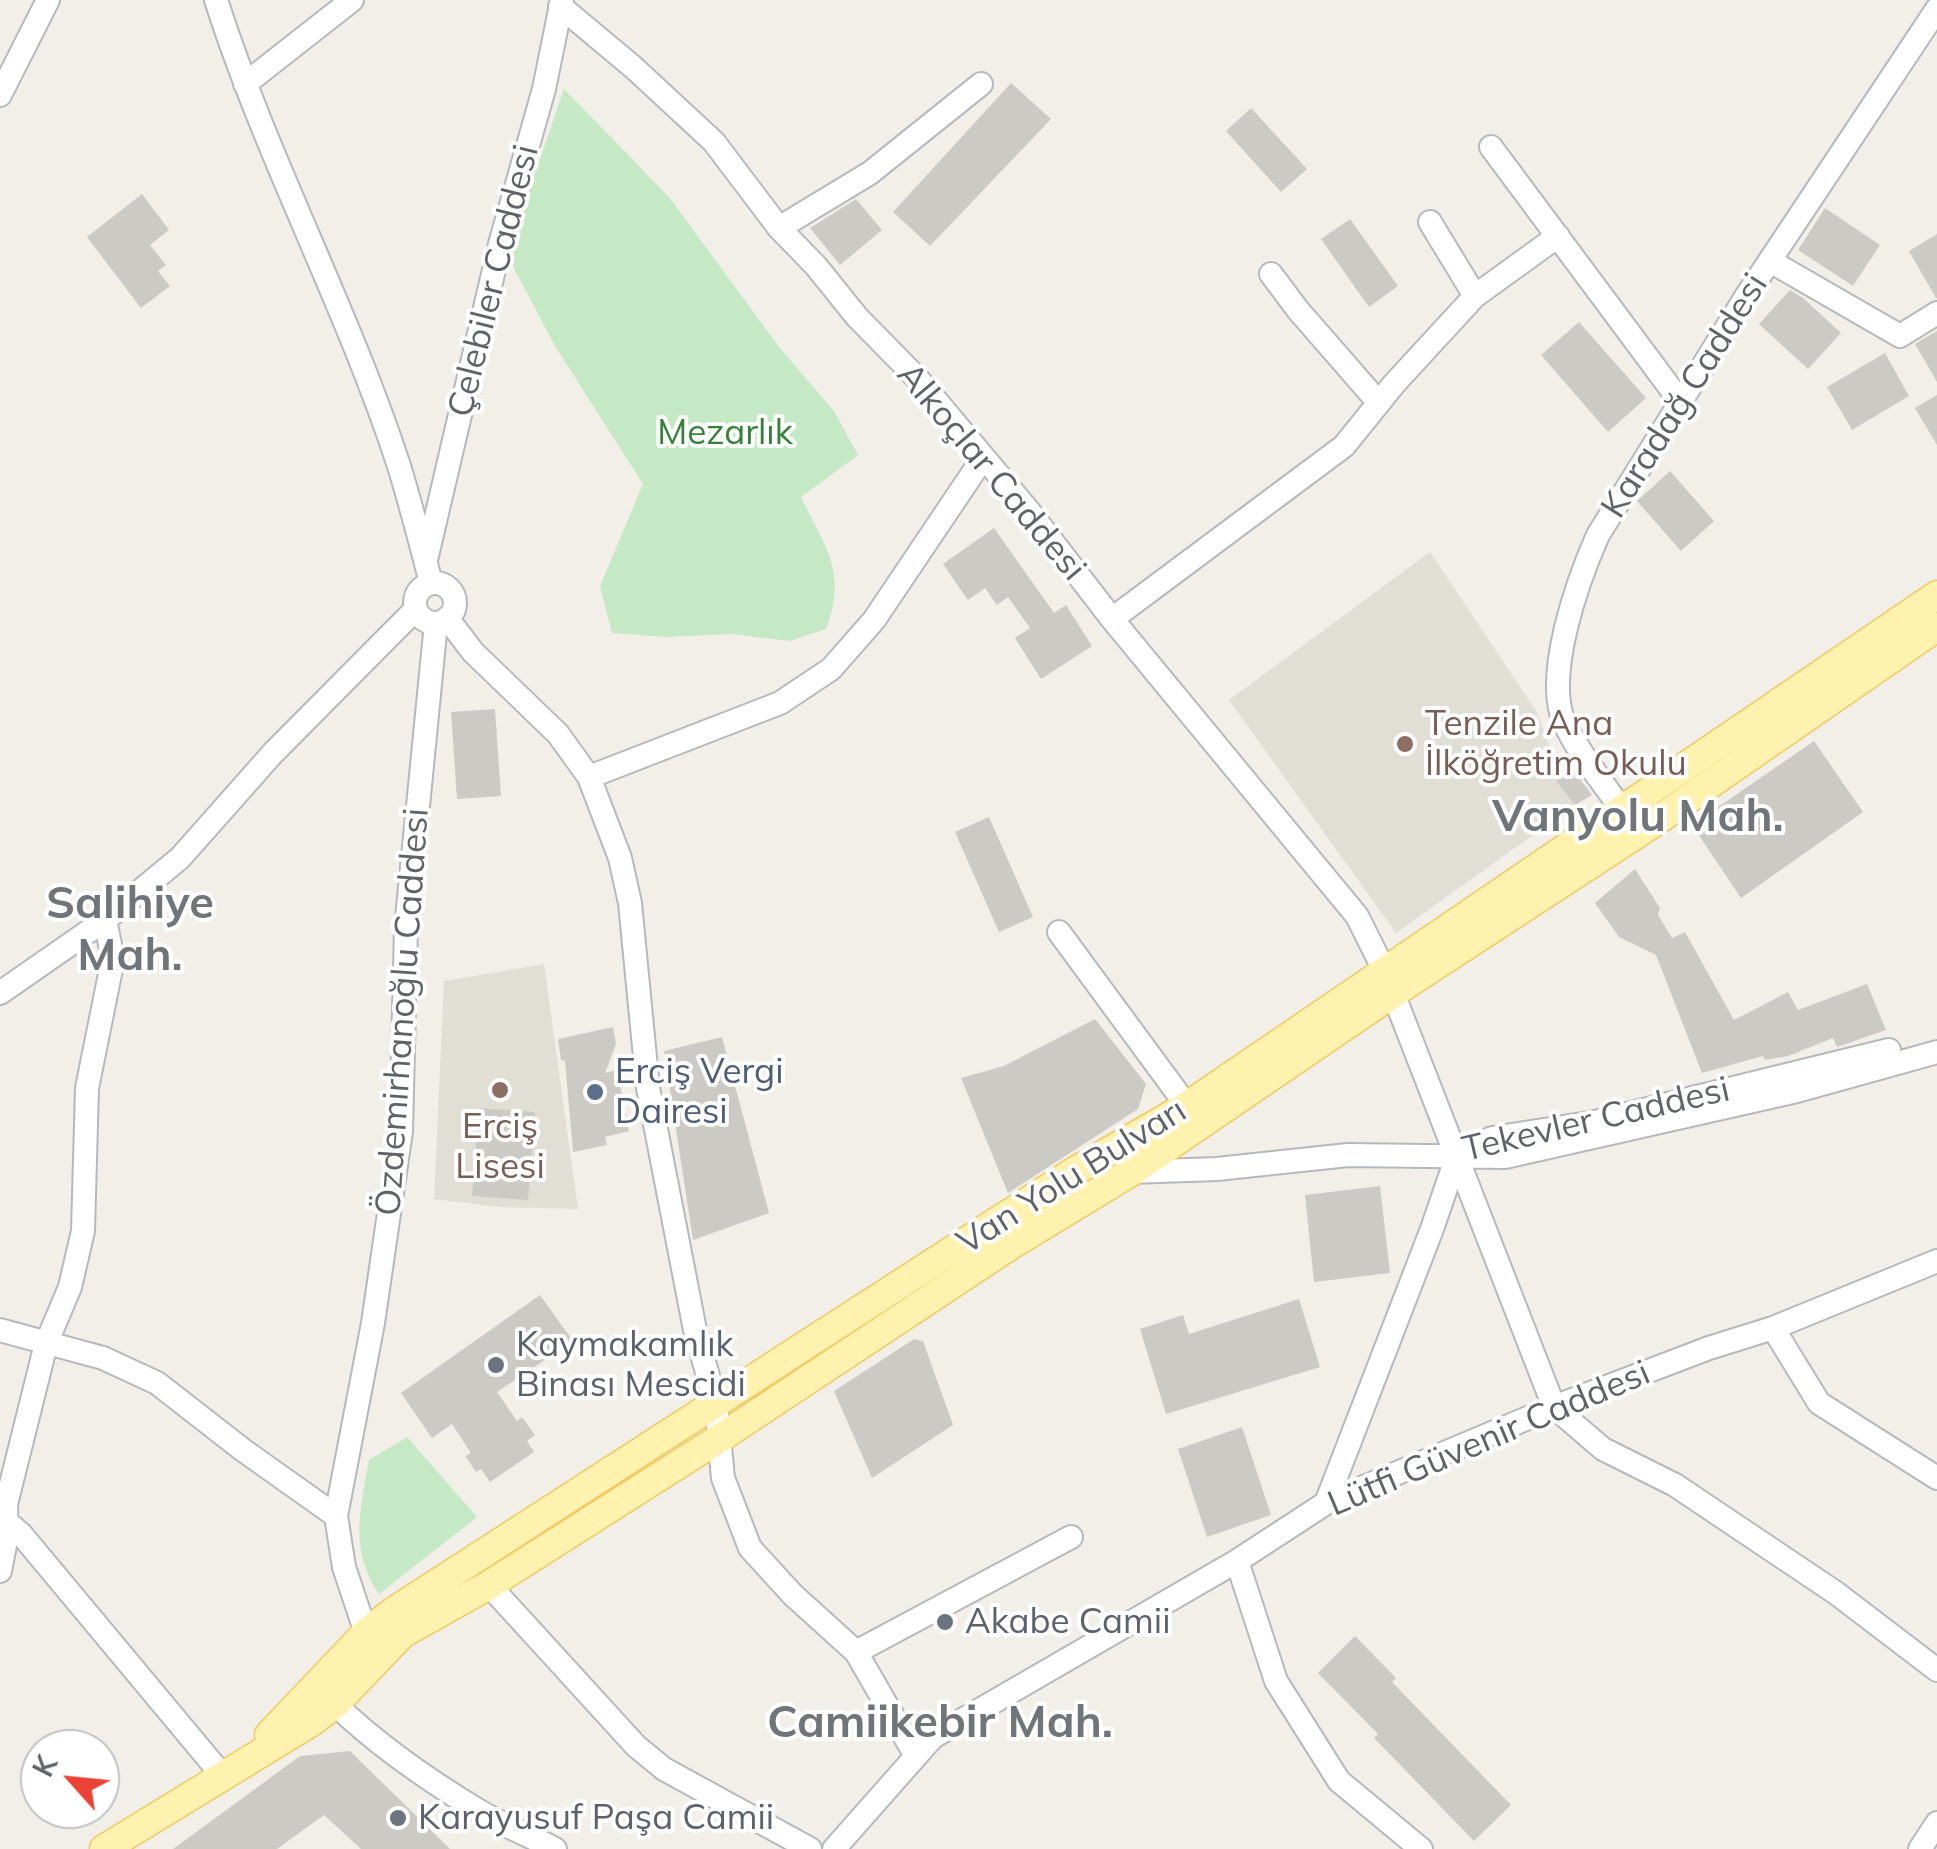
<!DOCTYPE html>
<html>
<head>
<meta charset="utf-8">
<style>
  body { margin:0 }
  #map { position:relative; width:1937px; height:1849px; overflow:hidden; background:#f1efe8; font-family:Mulish,sans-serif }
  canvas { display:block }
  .north { position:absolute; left:20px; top:1729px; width:100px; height:100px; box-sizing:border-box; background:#fff; border:2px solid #bfc1c3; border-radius:50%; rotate:297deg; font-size:28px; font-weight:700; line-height:40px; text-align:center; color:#5f6368 }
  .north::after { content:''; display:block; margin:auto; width:35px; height:45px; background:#ea4335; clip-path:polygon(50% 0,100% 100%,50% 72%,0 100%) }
</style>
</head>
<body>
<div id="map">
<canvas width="1937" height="1849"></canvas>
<div class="north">K</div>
</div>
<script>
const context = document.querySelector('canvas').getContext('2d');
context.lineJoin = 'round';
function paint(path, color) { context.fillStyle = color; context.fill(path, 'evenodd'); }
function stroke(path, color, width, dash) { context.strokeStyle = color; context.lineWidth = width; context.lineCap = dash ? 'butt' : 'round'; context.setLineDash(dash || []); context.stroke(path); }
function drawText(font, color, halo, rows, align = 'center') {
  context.font = font + ' Mulish,sans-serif'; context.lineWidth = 8; context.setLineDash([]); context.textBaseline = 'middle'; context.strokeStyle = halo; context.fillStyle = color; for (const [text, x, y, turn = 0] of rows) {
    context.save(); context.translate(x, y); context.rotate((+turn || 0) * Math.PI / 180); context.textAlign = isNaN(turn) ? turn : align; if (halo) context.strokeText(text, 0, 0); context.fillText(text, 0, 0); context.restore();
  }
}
paint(new Path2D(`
  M1430 552 1536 711 1562 778 1557 782 1575 805 1396 933 1229 700Z
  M544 964 578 1209 499 1207 434 1199 444 981Z`), '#e1ded6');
paint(new Path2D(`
  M564 89 669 197 779 347 834 411 858 455 801 497C825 546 848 574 826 629L790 641 732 634 666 637 612 633 600 586 643 484 555 346 507 255Z
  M407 1437 477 1517 379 1594C349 1549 360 1511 369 1460Z`), '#c5e8c5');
paint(new Path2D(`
  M1011 83 1051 119 930 246 893 212Z
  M1251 108 1307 169 1281 192 1226 131Z
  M142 194 169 230 150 245 166 265 158 271 170 286 141 308 87 237Z
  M856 199 882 230 840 265 810 228Z
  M1825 208 1880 245 1853 286 1798 250Z
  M1350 219 1398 286 1369 307 1321 239Z
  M1937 234V298H1936L1909 251Z
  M1790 290 1803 298 1841 333 1808 369 1759 324Z
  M1579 322 1646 398 1608 432 1541 355Z
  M1937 331V382L1915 344Z
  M1885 353 1909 396 1852 430 1827 387Z
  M1937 395V445L1915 408Z
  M1670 471 1714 521 1681 551 1637 501Z
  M994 528 1054 613 1066 605 1092 646 1041 679 1015 638 1030 628 1008 597 997 605 985 588 968 600 943 564Z
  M495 709 501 796 457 799 451 712Z
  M1814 741 1863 812 1741 898 1692 825Z
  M1574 771 1592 795 1575 805 1556 781Z
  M989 817 1033 917 999 932 955 832Z
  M1635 869 1660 908 1658 915 1672 938 1685 932 1734 1020 1788 992 1798 1010 1867 984 1886 1030 1837 1047 1833 1038 1788 1056 1765 1060 1763 1056 1702 1073 1656 955 1619 937 1595 903Z
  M1095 1019 1146 1084 1138 1109 1008 1193 961 1078 1004 1066Z
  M613 1027 616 1044 605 1073 617 1070 629 1131 605 1137 607 1145 573 1152 565 1061 561 1060 558 1039Z
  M722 1037 769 1213 693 1240 664 1051Z
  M479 1108 535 1112 528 1200 472 1196Z
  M1380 1186 1390 1273 1314 1282 1305 1195Z
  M540 1295 573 1341 497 1392 517 1421 522 1417 535 1435 527 1441 534 1452 490 1482 481 1469 476 1472 465 1456 471 1453 452 1424 432 1438 401 1393Z
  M1299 1299 1320 1367 1166 1414 1140 1329 1183 1315 1189 1334Z
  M914 1339 923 1341 953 1425 872 1478 834 1391Z
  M1242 1427 1271 1515 1207 1537 1178 1449Z
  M1355 1636 1396 1678 1392 1682 1511 1805 1474 1841 1374 1738 1378 1734 1318 1673Z
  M350 1751 450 1849H361L324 1815 277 1849H173L300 1756Z`), '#cccac5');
const minor = new Path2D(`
  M216 0C267 159 347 307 399 466 411 505 421 544 431 583
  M560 6 633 67 714 142 779 228 816 266 857 317 918 379 1028 510 1112 619 1357 916 1384 970 1554 1407 1603 1449 1675 1485 1836 1593 1937 1670
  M245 84 352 0
  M0 95 48 0
  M1491 147 1680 401
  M1430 222 1475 296
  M779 228 870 173 981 84
  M1770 261 1900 336 1937 313
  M1271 274 1298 310 1379 403
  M426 560 500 244 544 89 562 0
  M415 603a20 20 0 1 1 40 0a20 20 0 1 1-40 0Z
  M447 618 473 652 558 734 589 777 620 858 630 903 648 1088 695 1330 716 1404 723 1478 750 1548 793 1595 856 1652 916 1756
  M1112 619 1344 446 1394 384 1475 296 1558 236
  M589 777 780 703 831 669 874 620 983 458
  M1621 809C1603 782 1579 754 1565 724 1543 677 1578 580 1598 535L1747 295 1937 9
  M1059 932 1187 1106
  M0 993 105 920 180 858 273 753 416 609
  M1460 1154 1492 1138 1595 1122 1889 1050
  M1131 1172 1217 1169 1348 1155 1505 1157 1797 1091 1937 1052
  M1773 1328 1819 1403 1937 1478
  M0 1330 103 1358 157 1383 243 1450 336 1516
  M1326 1503 1432 1229 1457 1156
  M7 1522 21 1534 222 1775
  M1237 1561 1276 1681 1339 1781 1421 1849
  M0 1571 7 1535 6 1504 46 1344 70 1287 83 1231 87 1088 113 959 105 920
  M489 1585 636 1746 664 1769 810 1849
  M366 1633 344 1567 336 1516 373 1323 401 1131 406 928 436 623
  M856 1652 1071 1537
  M335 1704C378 1746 428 1780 479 1811 503 1825 530 1836 555 1849
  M834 1849 933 1737 1237 1561 1326 1503 1554 1407 1709 1348 1773 1328 1937 1261
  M1920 1849 1937 1823`);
const major = new Path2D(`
  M269 1735 366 1633 394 1611 1075 1171 1187 1106 1937 595
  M104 1849 313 1721 335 1704 402 1634 489 1585 720 1438 1011 1245 1131 1172 1392 994 1655 822 1937 627`);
stroke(minor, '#b5b8bc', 26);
stroke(major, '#f2c960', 31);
stroke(minor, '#fff', 22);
stroke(major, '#fff2af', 28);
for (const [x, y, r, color] of [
  [1405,744,10,"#8d6e63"],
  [500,1090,10,"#8d6e63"],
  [595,1092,10,"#5c6f8a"],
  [496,1365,10,"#6b7280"],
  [945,1622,10,"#6b7280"],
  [398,1818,10,"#6b7280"]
]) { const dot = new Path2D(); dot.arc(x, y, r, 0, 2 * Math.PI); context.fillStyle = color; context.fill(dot); stroke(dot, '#fff', 4); }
drawText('35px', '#5f6368', '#fff', [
  ["Çelebiler Caddesi",494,281,-76],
  ["Karadağ Caddesi",1685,396,-58],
  ["Alkoçlar Caddesi",991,472,50],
  ["Özdemirhanoğlu Caddesi",403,1012,-86],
  ["Tekevler Caddesi",1596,1120,-13],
  ["Van Yolu Bulvarı",1072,1177,-32],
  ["Lütfi Güvenir Caddesi",1489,1439,-23]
]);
drawText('35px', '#348238', '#fff', [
  ["Mezarlık",725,433]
]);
drawText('35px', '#785e54', '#fff', [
  ["Tenzile Ana",1425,724],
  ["İlköğretim Okulu",1425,764],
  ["Erciş",500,1127,"center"],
  ["Lisesi",500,1167,"center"]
], 'left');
drawText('35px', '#4e5e75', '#fff', [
  ["Erciş Vergi",615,1072],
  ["Dairesi",615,1112]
], 'left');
drawText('35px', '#5b616d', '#fff', [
  ["Kaymakamlık",516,1345],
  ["Binası Mescidi",516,1385],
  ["Akabe Camii",965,1622],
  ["Karayusuf Paşa Camii",418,1818]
], 'left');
drawText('bold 45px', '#70757a', '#fff', [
  ["Vanyolu Mah.",1638,817],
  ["Salihiye",130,904],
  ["Mah.",130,956],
  ["Camiikebir Mah.",940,1723]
]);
</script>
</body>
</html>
